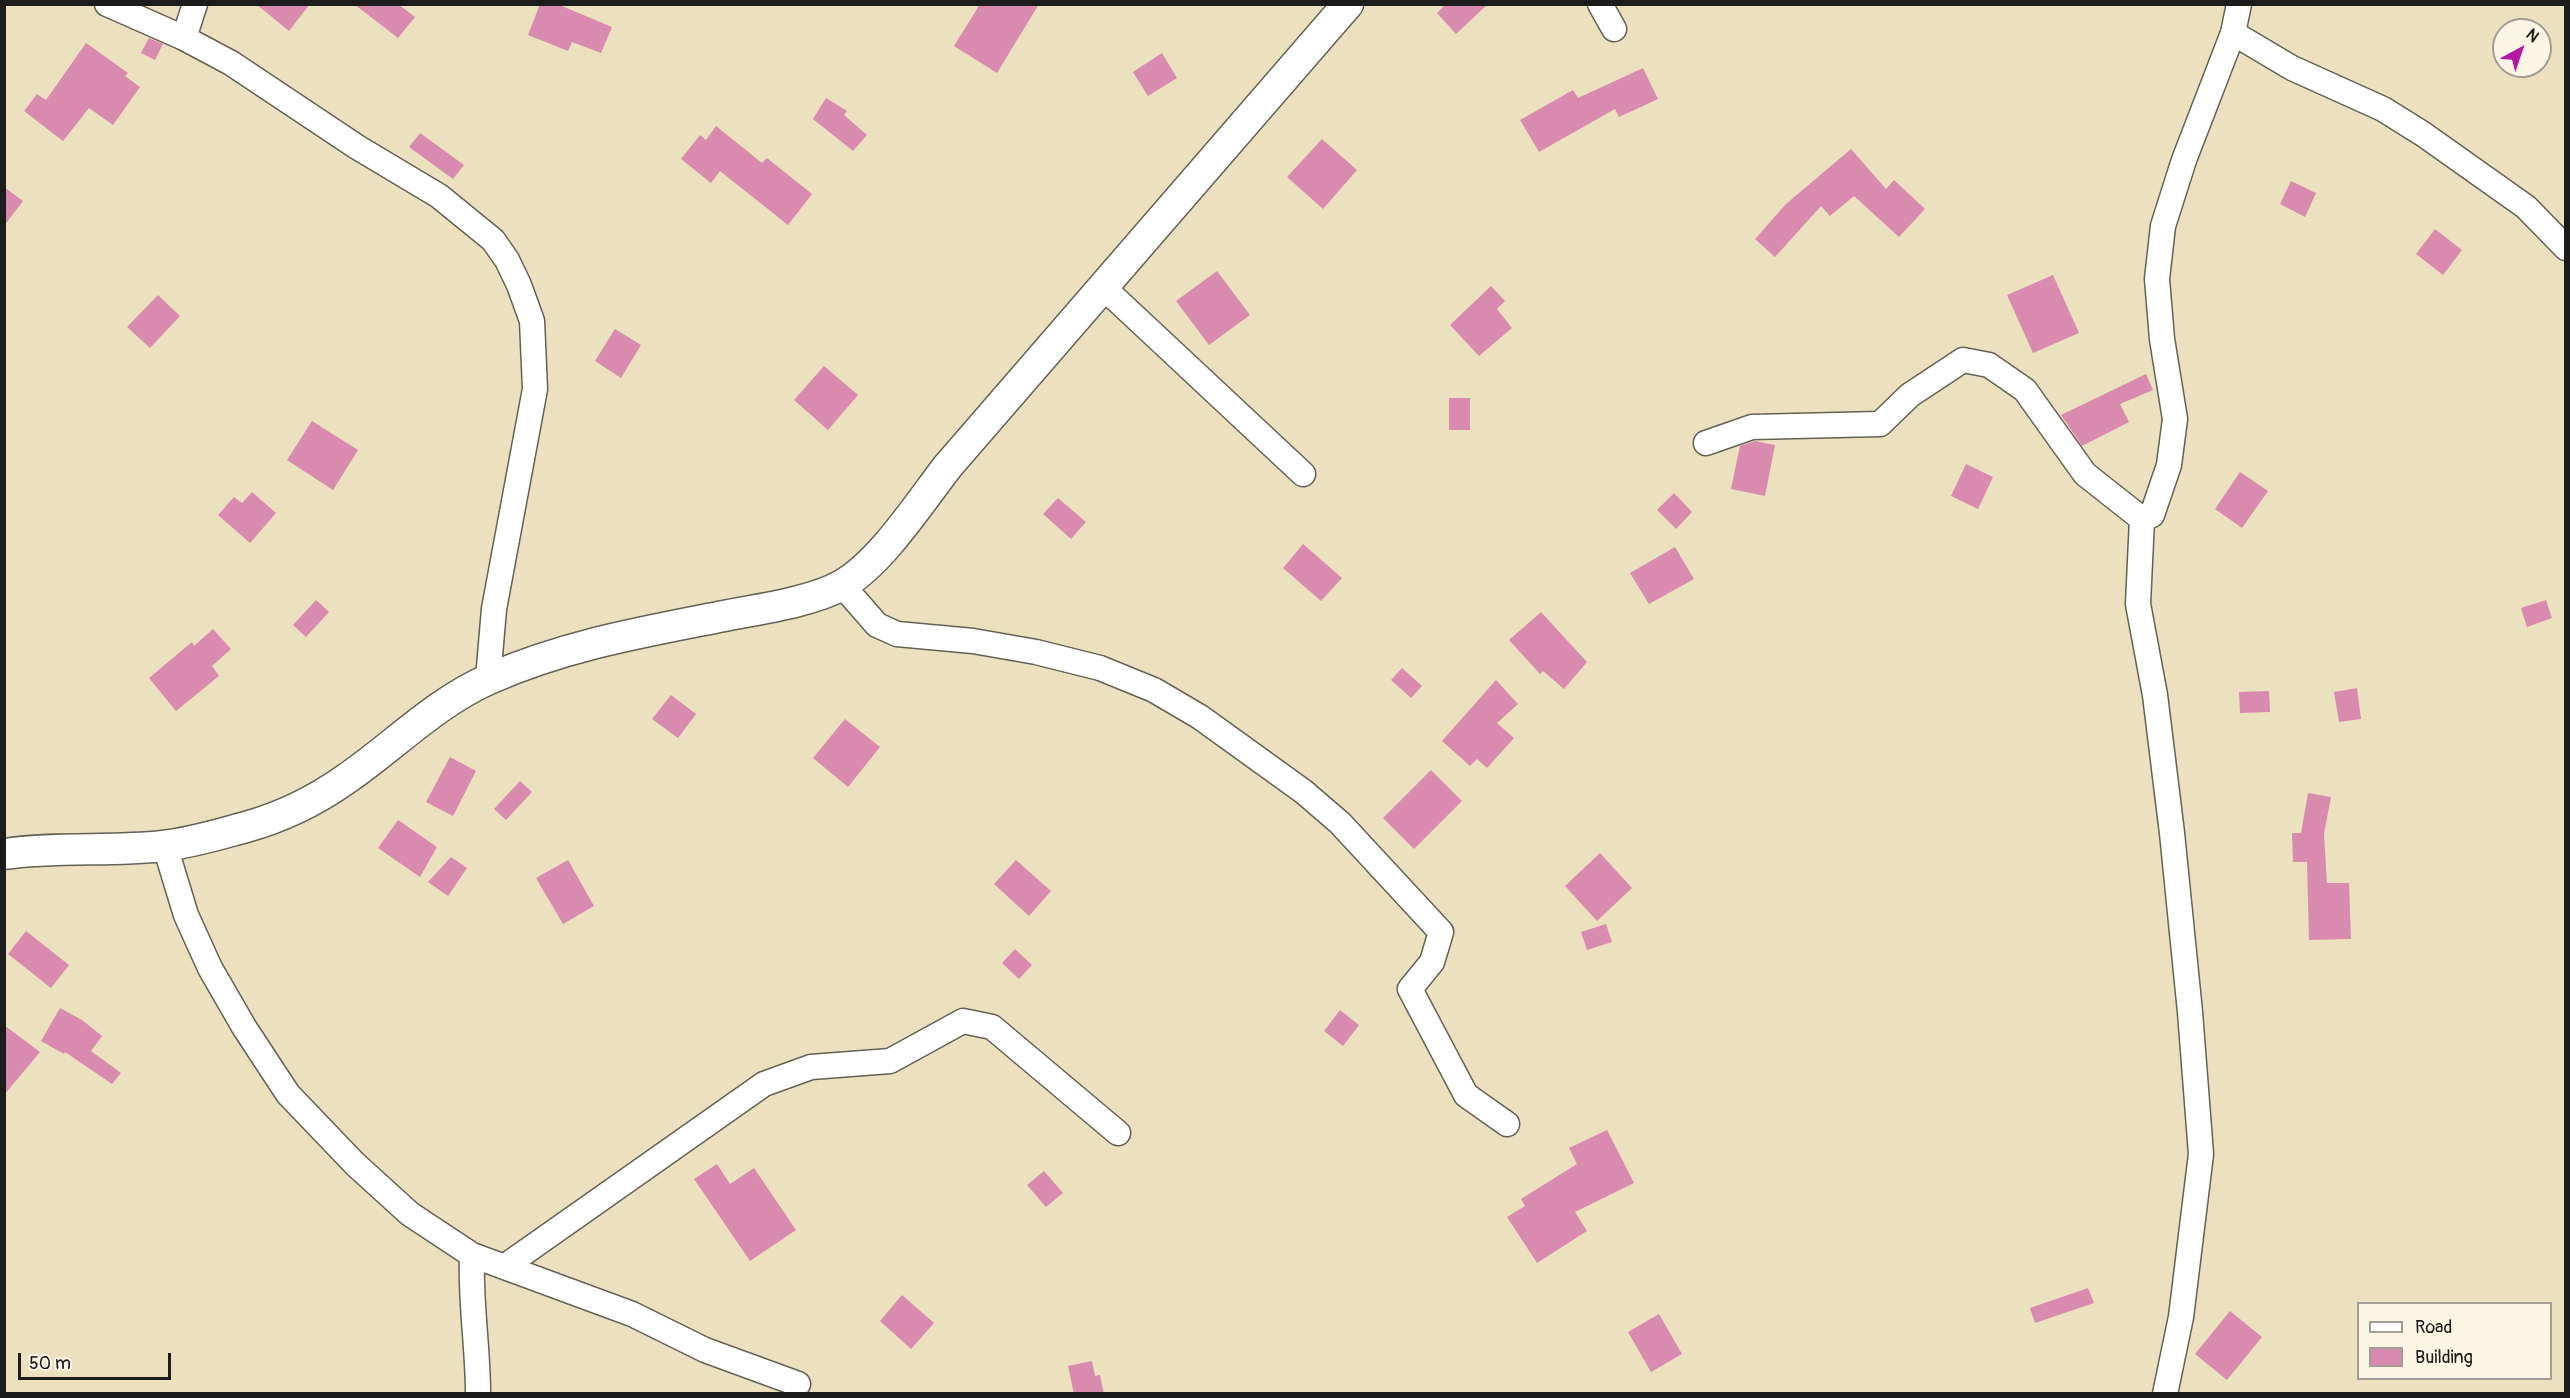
<!DOCTYPE html>
<html>
<head>
<meta charset="utf-8">
<style>
  body { margin:0 }
  #map { position:relative; width:2570px; height:1398px; overflow:hidden; background:#ebe1bf; font-family:Pangolin,sans-serif }
  canvas { display:block }
  .frame { position:absolute; inset:0; border:6px solid #1c1c1c; pointer-events:none }
  .legend { position:absolute; left:2357px; top:1302px; width:195px; height:78px; box-sizing:border-box; background:#fcf5e5; border:2px solid #a29e95; margin:0; padding:8px 10px; list-style:none; font-size:18px; color:#1c1c1c }
  .legend li { display:flex; align-items:center; gap:12px; height:30px }
  .legend b { width:30px; border:2px solid #a29e95 }
  .north { position:absolute; left:2492px; top:18px; width:60px; height:60px; box-sizing:border-box; background:#fcf5e5; border:2px solid #a29e95; border-radius:50%; rotate:40deg; font-size:16px; font-weight:700; line-height:24px; text-align:center; color:#1c1c1c }
  .north::after { content:''; display:block; margin:auto; width:21px; height:27px; background:#b5179e; clip-path:polygon(50% 0,100% 100%,50% 72%,0 100%) }
  .scale { position:absolute; left:18px; top:1353px; width:153px; height:27px; box-sizing:border-box; border:3px solid #1c1c1c; border-top:0; padding-left:8px; font-size:18px; line-height:21px; white-space:nowrap; color:#1c1c1c; -webkit-text-stroke:4px #fcf5e5; paint-order:stroke }
</style>
</head>
<body>
<div id="map">
<canvas width="2570" height="1398"></canvas>
<div class="frame"></div>
<ul class="legend">
<li><b style="height:8px;background:#fff"></b>Road</li>
<li><b style="height:16px;background:#d98aaf"></b>Building</li>
</ul>
<div class="north">N</div>
<div class="scale">50 m</div>
</div>
<script>
const context = document.querySelector('canvas').getContext('2d');
context.lineJoin = 'round';
function paint(path, color) { context.fillStyle = color; context.fill(path, 'evenodd'); }
function stroke(path, color, width, dash) { context.strokeStyle = color; context.lineWidth = width; context.lineCap = dash ? 'butt' : 'round'; context.setLineDash(dash || []); context.stroke(path); }
paint(new Path2D(`
  M256 4H310L289 31Z
  M354 4H398L415 17 398 38Z
  M540 4H557L612 27 601 53 572 42 568 51 528 35Z
  M980 4H1039L997 73 954 46Z
  M1446 4H1488L1456 34 1437 13Z
  M149 38 163 44 155 60 141 53Z
  M86 43 128 73 125 76 140 87 113 125 89 108 63 141 24 111 37 94 46 100Z
  M1162 53 1177 78 1148 96 1133 72Z
  M1643 68 1658 99 1619 117 1615 109 1539 152 1520 120 1573 90 1578 98Z
  M826 98 847 111 844 115 867 135 853 151 813 119Z
  M716 126 762 163 767 158 812 194 788 225 720 171 711 183 681 159 700 135 706 140Z
  M420 133 464 165 453 179 409 147Z
  M1322 139 1357 170 1323 209 1287 177Z
  M1851 149 1886 189 1894 180 1925 209 1899 237 1854 196 1830 216 1821 206 1775 257 1755 239 1786 204Z
  M2291 181 2316 193 2305 217 2280 204Z
  M4 187 23 201 4 226Z
  M2435 229 2462 250 2443 275 2416 254Z
  M1217 271 1250 315 1209 345 1176 301Z
  M2053 275 2079 333 2033 353 2007 295Z
  M1491 286 1505 301 1497 309 1512 328 1479 356 1450 325Z
  M158 295 180 316 150 348 127 327Z
  M615 329 641 345 621 378 595 361Z
  M824 366 858 395 828 430 794 400Z
  M2146 374 2153 390 2120 404 2129 422 2082 446 2061 415Z
  M1449 398H1470V430H1449Z
  M312 421 358 450 333 490 287 460Z
  M1755 441 1775 445 1765 496 1731 489 1740 446Z
  M1966 464 1993 477 1978 509 1951 496Z
  M2240 472 2268 491 2242 528 2215 509Z
  M252 492 276 513 250 543 218 515 234 497 242 503Z
  M1674 493 1692 512 1676 529 1657 510Z
  M1058 498 1086 522 1071 539 1043 514Z
  M1303 544 1342 578 1321 601 1283 568Z
  M1675 547 1694 579 1649 604 1630 573Z
  M316 600 329 612 306 637 293 625Z
  M2546 600 2552 618 2527 627 2521 608Z
  M1541 612 1587 662 1564 689 1543 671 1540 674 1509 640Z
  M213 629 231 649 212 666 219 676 176 711 149 678 192 642 194 646Z
  M1402 668 1422 686 1411 698 1391 680Z
  M1496 680 1518 704 1497 723 1514 738 1487 768 1477 759 1470 766 1442 741Z
  M2357 688 2361 719 2339 722 2334 692Z
  M2269 691 2270 712 2240 713 2239 692Z
  M671 695 696 714 678 738 652 719Z
  M845 719 880 747 848 787 813 758Z
  M450 757 476 771 453 816 426 802Z
  M1431 770 1462 801 1414 849 1383 818Z
  M520 781 532 792 506 820 494 809Z
  M2308 793 2331 797 2324 834 2327 883H2349L2351 939 2309 940 2307 862H2293L2292 833H2301Z
  M398 820 437 847 420 877 378 848Z
  M1600 853 1632 888 1597 921 1565 886Z
  M451 857 467 868 448 896 428 882Z
  M568 860 594 906 563 924 536 878Z
  M1016 860 1051 891 1029 916 994 884Z
  M1606 924 1612 942 1587 950 1581 932Z
  M26 931 69 965 51 988 8 954Z
  M1015 949 1032 965 1019 979 1002 963Z
  M60 1008 82 1020 102 1036 91 1051 121 1073 112 1084 65 1052 64 1054 41 1041Z
  M1340 1010 1359 1025 1343 1046 1324 1031Z
  M4 1025 40 1052 4 1095Z
  M1607 1130 1634 1183 1575 1212 1587 1231 1537 1263 1507 1217 1525 1206 1521 1199 1577 1164 1569 1148Z
  M717 1164 730 1184 754 1168 796 1230 750 1261 694 1179Z
  M1044 1171 1063 1193 1046 1207 1027 1185Z
  M2088 1288 2094 1303 2035 1323 2030 1308Z
  M902 1295 934 1323 911 1349 880 1321Z
  M2230 1311 2262 1337 2227 1380 2195 1354Z
  M1659 1314 1682 1354 1651 1372 1628 1332Z
  M1092 1361 1095 1376 1100 1375 1104 1394H1074L1068 1366Z`), '#d98aaf');
const minor = new Path2D(`
  M107 4 184 38 231 63 357 147 439 196 493 240 507 260 519 285 532 321 535 389 494 609 488 679
  M1600 4 1614 29
  M2233 33 2292 68 2383 109 2423 134 2526 207 2566 248
  M184 38 195 4
  M1103 287 1303 474
  M1706 443 1752 427 1880 424 1910 395 1963 360 1989 365 2025 390 2085 474 2142 519
  M842 585 877 625 897 634 973 641 1036 652 1100 668 1154 690 1200 717 1304 792 1340 823 1441 932 1432 962 1410 989 1466 1095 1507 1124
  M165 846 186 915 210 968 244 1027 288 1094 355 1164 410 1214 472 1255 632 1314 705 1350 798 1384
  M472 1255C470 1301 478 1347 478 1394
  M504 1267 764 1084 811 1067 890 1061 963 1021 992 1027 1118 1133
  M2165 1394 2181 1317 2201 1154 2190 1012 2172 833 2155 695 2138 604 2142 519 2152 515 2169 465 2175 419 2162 339 2157 279 2163 226 2184 160 2233 33 2239 4`);
const tertiary = new Path2D(`
  M4 854C57 846 111 852 163 846 191 843 220 834 246 827 282 817 315 801 346 779 394 746 435 703 489 679 566 645 643 632 724 616 759 609 812 602 842 585 881 563 920 502 948 466L1348 4`);
stroke(minor, '#646155', 27);
stroke(tertiary, '#646155', 33);
stroke(minor, '#fff', 24);
stroke(tertiary, '#fff', 30);
</script>
</body>
</html>
